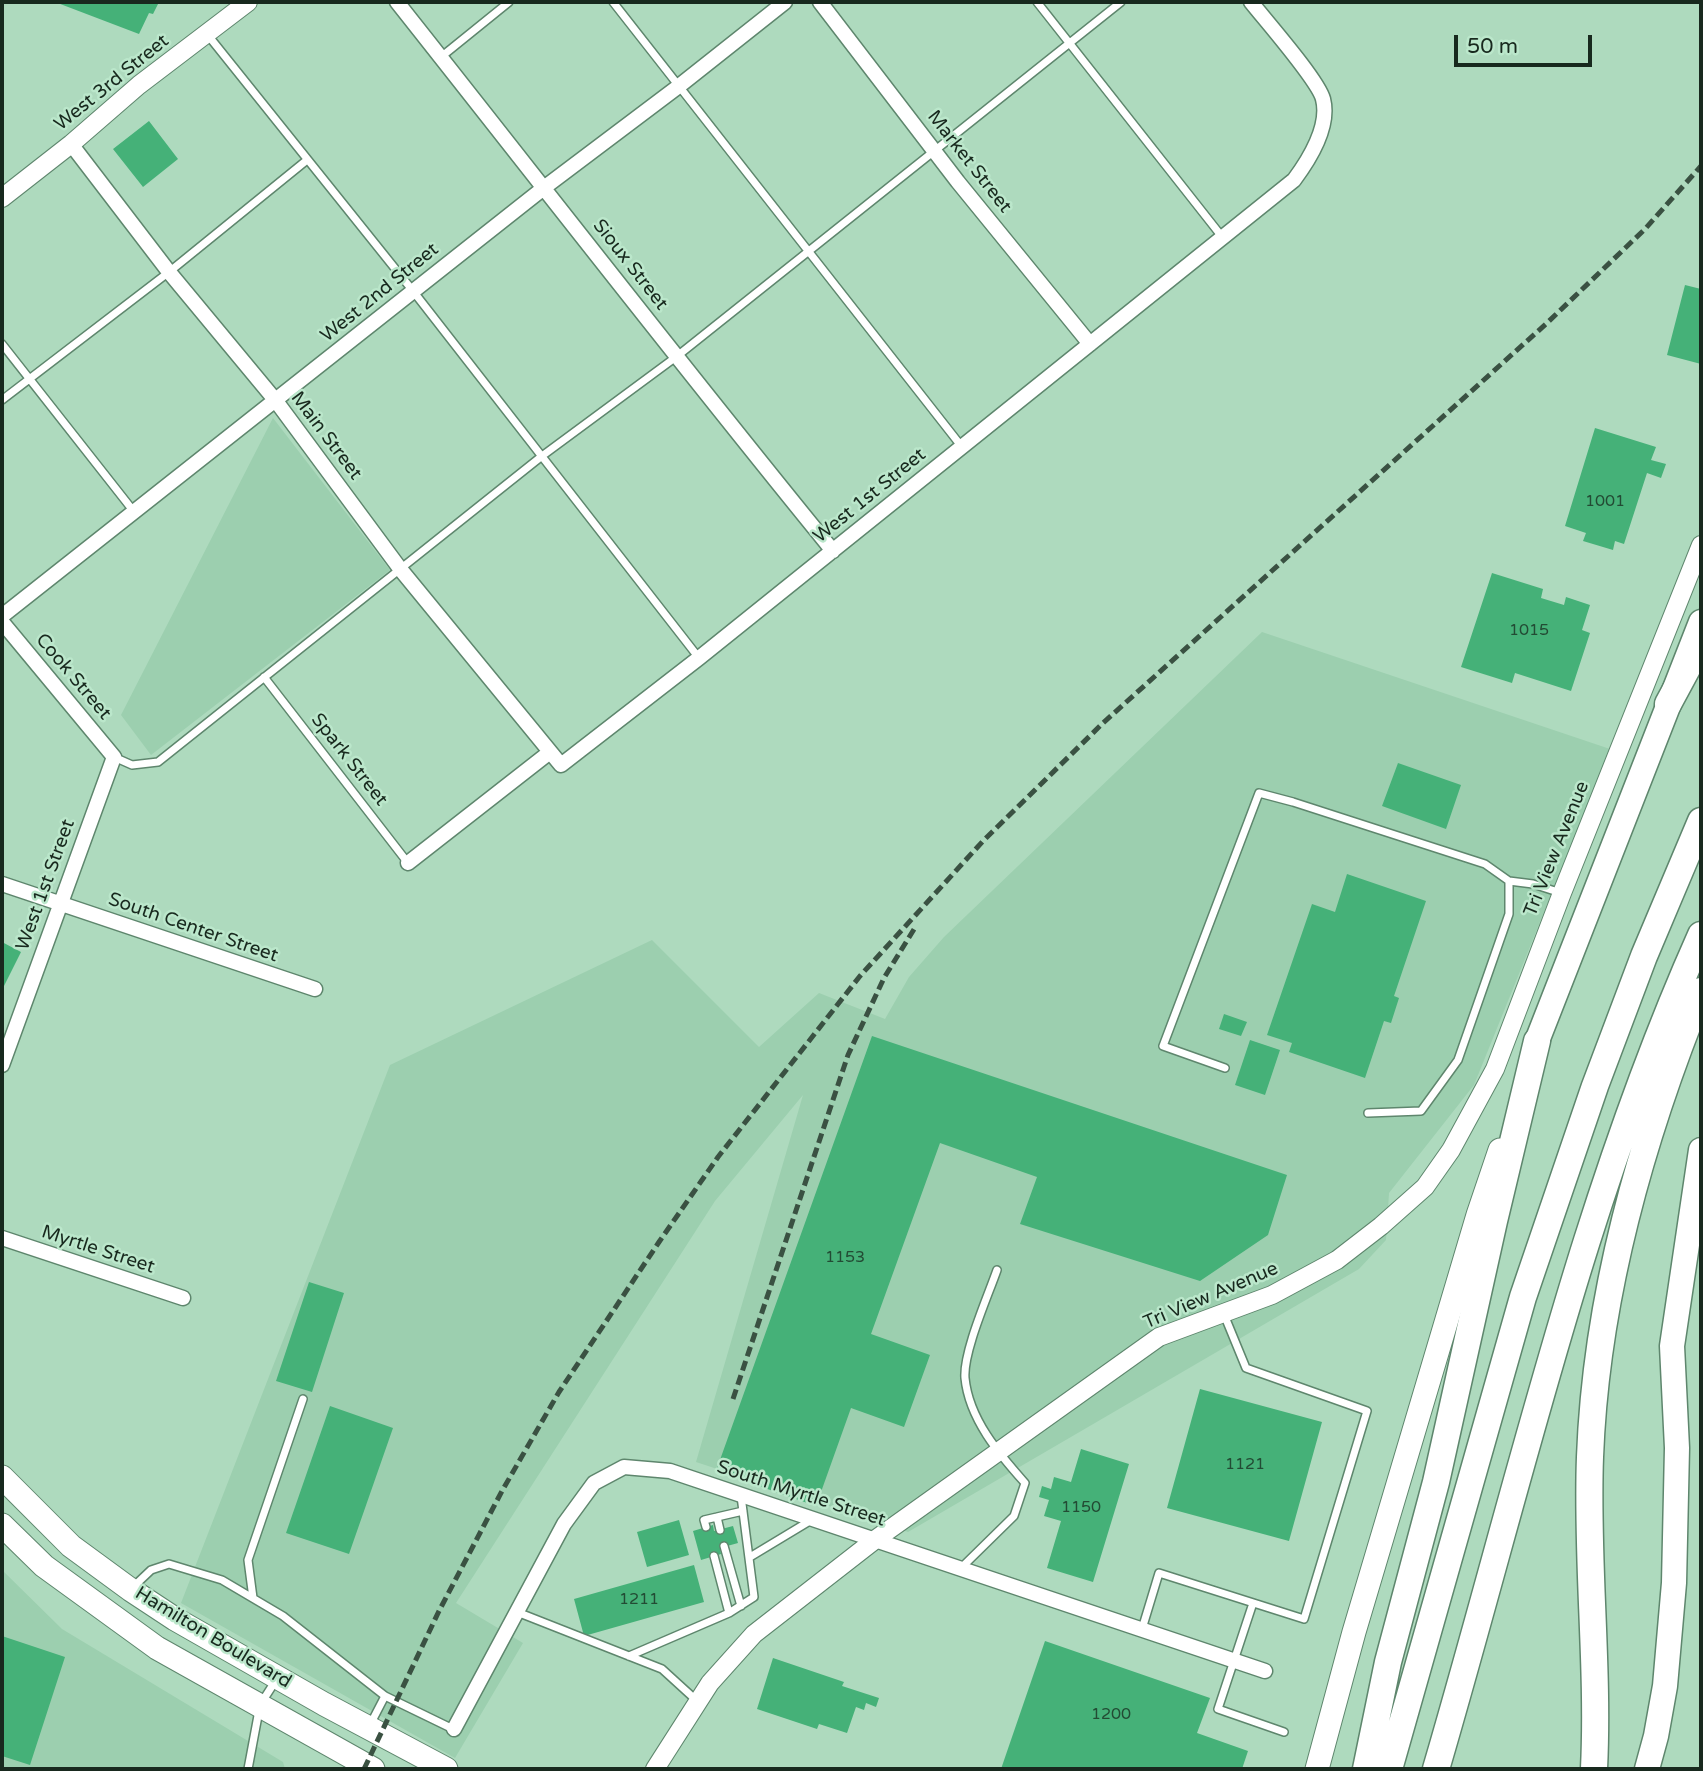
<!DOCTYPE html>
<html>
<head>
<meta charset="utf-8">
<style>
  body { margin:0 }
  #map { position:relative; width:1703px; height:1771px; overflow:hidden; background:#aedabe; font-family:"Varela Round",sans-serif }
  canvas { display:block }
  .frame { position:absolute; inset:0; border:4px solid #18291e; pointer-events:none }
  .scale { position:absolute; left:1454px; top:35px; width:138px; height:32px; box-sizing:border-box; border:4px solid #18291e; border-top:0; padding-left:9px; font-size:21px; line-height:24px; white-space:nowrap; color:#18291e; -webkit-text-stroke:5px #bbe7cb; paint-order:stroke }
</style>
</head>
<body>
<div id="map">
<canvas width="1703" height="1771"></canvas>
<div class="frame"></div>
<div class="scale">50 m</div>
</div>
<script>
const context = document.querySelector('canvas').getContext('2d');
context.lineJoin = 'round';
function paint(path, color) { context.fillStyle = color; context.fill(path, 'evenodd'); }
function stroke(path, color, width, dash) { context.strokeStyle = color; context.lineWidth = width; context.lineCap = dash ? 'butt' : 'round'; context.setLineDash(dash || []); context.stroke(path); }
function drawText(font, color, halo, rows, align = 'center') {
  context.font = font + ' "Varela Round",sans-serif'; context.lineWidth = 5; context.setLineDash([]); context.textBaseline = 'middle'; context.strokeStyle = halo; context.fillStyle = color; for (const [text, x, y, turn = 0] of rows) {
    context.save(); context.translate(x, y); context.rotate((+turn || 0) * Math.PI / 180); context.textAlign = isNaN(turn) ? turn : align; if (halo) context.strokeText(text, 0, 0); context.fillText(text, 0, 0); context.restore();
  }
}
paint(new Path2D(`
  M273 418 390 570 151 755 121 715Z
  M1262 632 1610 749 1474 1085 1389 1193 1386 1240 1359 1269 908 1532 696 1462 803 1095 715 1201 456 1603 523 1643 455 1758 181 1603 390 1065 652 940 759 1047 819 993 885 1019 909 977 944 937Z
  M2 1570 62 1629 283 1762 285 1769H2Z`), '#9ccfaf');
paint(new Path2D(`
  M55 2H159L153 14 149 13 139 34Z
  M149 121 178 159 143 187 113 149Z
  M1685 285 1701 289V364L1667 355Z
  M1595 428 1656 447 1651 460 1666 464 1661 478 1647 473 1624 544 1615 541 1613 550 1583 541 1586 533 1565 526Z
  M1492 573 1543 589 1541 598 1564 605 1566 597 1590 605 1582 630 1590 633 1571 691 1515 673 1512 683 1461 667Z
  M1398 763 1461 785 1446 829 1382 806Z
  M1347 874 1426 901 1394 996 1399 998 1391 1023 1384 1021 1365 1078 1289 1052 1292 1043 1267 1035 1312 904 1335 912Z
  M2 942 21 952 2 990Z
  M1224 1014 1247 1022 1241 1036 1219 1029Z
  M872 1036 1287 1175 1268 1235 1200 1281 1020 1224 1037 1177 940 1143 871 1334 930 1355 904 1427 851 1408 816 1506 716 1471Z
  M1250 1040 1280 1050 1265 1095 1235 1085Z
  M309 1282 344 1293 312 1392 276 1381Z
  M1200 1389 1322 1422 1289 1541 1167 1508Z
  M330 1406 393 1428 349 1554 286 1533Z
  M1081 1449 1129 1464 1093 1582 1047 1568 1061 1521 1044 1516 1049 1500 1039 1497 1042 1486 1051 1489 1054 1477 1071 1482Z
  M679 1520 689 1555 647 1567 637 1532Z
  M713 1525 714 1531 733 1526 738 1543 720 1548 721 1554 701 1560 693 1531Z
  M694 1565 704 1602 584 1636 574 1599Z
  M2 1636 65 1657 30 1765 2 1756Z
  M1045 1641 1210 1698 1197 1733 1248 1751 1242 1769H1001Z
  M773 1658 844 1682 842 1686 879 1698 876 1707 866 1703 864 1710 856 1707 847 1733 819 1724 817 1729 757 1709Z`), '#45b178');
const service = new Path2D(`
  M613 2 962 447
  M1037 2 1223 238
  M207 34 413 291 699 658
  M441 57 509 2
  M2 344 135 513
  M2 400 169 272 307 160
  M264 677 408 863
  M114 757 132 765 158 762 542 456 676 357 1121 2
  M1509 881 1533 884 1561 893
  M1225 1068 1163 1046 1259 793 1293 802 1485 864 1509 881V914L1458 1060 1421 1111 1368 1113
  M717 1517 720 1530
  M706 1527 704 1520 743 1511
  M724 1546 741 1606
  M714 1556 729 1613
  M750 1557 813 1519
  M961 1568 1014 1516 1025 1483C999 1454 969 1419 965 1378 963 1352 988 1296 997 1270
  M132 1588 151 1570 169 1564 222 1580 283 1616 385 1696 453 1729
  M253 1598 248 1560 303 1399
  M1253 1603 1218 1709 1284 1732
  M517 1612 662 1669 696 1700
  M1142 1629 1159 1573 1304 1619 1367 1411 1246 1368 1223 1312
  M629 1656 729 1613 754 1597 741 1496
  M371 1723 385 1696
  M248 1769 260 1705 276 1680`);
const minor = new Path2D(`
  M397 2C542 185 685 370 833 551
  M820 2 958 182 1090 344
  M71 144 169 272 276 401 401 570 561 765 699 658 1294 180C1309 160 1330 126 1323 99 1318 80 1266 21 1251 2
  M2 616 545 187 679 86 785 2
  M2 622 114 757 2 1065
  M408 863 550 752
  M2 884 315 989
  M2 1238 183 1298
  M454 1729 564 1524 594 1483 624 1467 670 1471 1265 1671`);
const tertiary = new Path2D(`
  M2 198 71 144 139 85 248 2
  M655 1769 710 1683 754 1634 876 1539 1159 1337 1272 1295 1337 1260 1381 1226 1425 1187 1451 1150 1495 1069 1562 893 1701 545`);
const primary = new Path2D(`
  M2 1477 71 1546 131 1590 175 1619 324 1704 446 1769
  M2 1525 44 1566 157 1648 373 1769
  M1317 1769 1354 1632 1478 1215 1500 1150`);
const trunk = new Path2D(`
  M1537 1041 1701 622
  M1647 1769 1656 1736 1665 1686 1674 1583 1677 1448 1672 1346 1701 1150`);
const motorway = new Path2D(`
  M1668 704 1701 643
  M1366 1769 1388 1662 1436 1482 1494 1221 1537 1041
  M1389 1769 1523 1297 1595 1086 1644 956 1701 821
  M1436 1769C1518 1490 1582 1201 1701 935
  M1594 1769C1599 1665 1586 1561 1590 1457 1596 1296 1641 1139 1701 991`);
stroke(service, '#5e866d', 10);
stroke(minor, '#5e866d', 17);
stroke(tertiary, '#5e866d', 20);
stroke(primary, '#5e866d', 25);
stroke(trunk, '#5e866d', 27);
stroke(motorway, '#5e866d', 29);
stroke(service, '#fff', 7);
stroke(minor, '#fff', 14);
stroke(tertiary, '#fff', 18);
stroke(primary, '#fff', 23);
stroke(trunk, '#fff', 24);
stroke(motorway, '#fff', 26);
stroke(new Path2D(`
  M733 1399 848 1055 884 978 916 926
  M364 1769 439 1611 502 1491 559 1392 659 1242 718 1157 860 976 983 841 1103 723 1547 323 1645 229 1701 166`), '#3a5142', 5, [10, 5]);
drawText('16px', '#234b34', null, [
  ["1001",1605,502],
  ["1015",1529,631],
  ["1153",845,1258],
  ["1121",1245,1465],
  ["1150",1081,1508],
  ["1211",639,1600],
  ["1200",1111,1715]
]);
drawText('19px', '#18291e', '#bbe7cb', [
  ["West 3rd Street",112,83,-39],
  ["Market Street",969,162,52],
  ["Sioux Street",630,265,52],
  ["West 2nd Street",380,293,-39],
  ["Main Street",326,436,53],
  ["West 1st Street",870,496,-39],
  ["Cook Street",73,677,50],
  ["Spark Street",349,760,52],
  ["Tri View Avenue",1557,849,-68],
  ["West 1st Street",46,885,-70],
  ["South Center Street",193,928,19],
  ["Myrtle Street",98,1250,18],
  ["Tri View Avenue",1211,1296,-23],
  ["South Myrtle Street",801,1494,18],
  ["Hamilton Boulevard",213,1638,31]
]);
</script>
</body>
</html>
